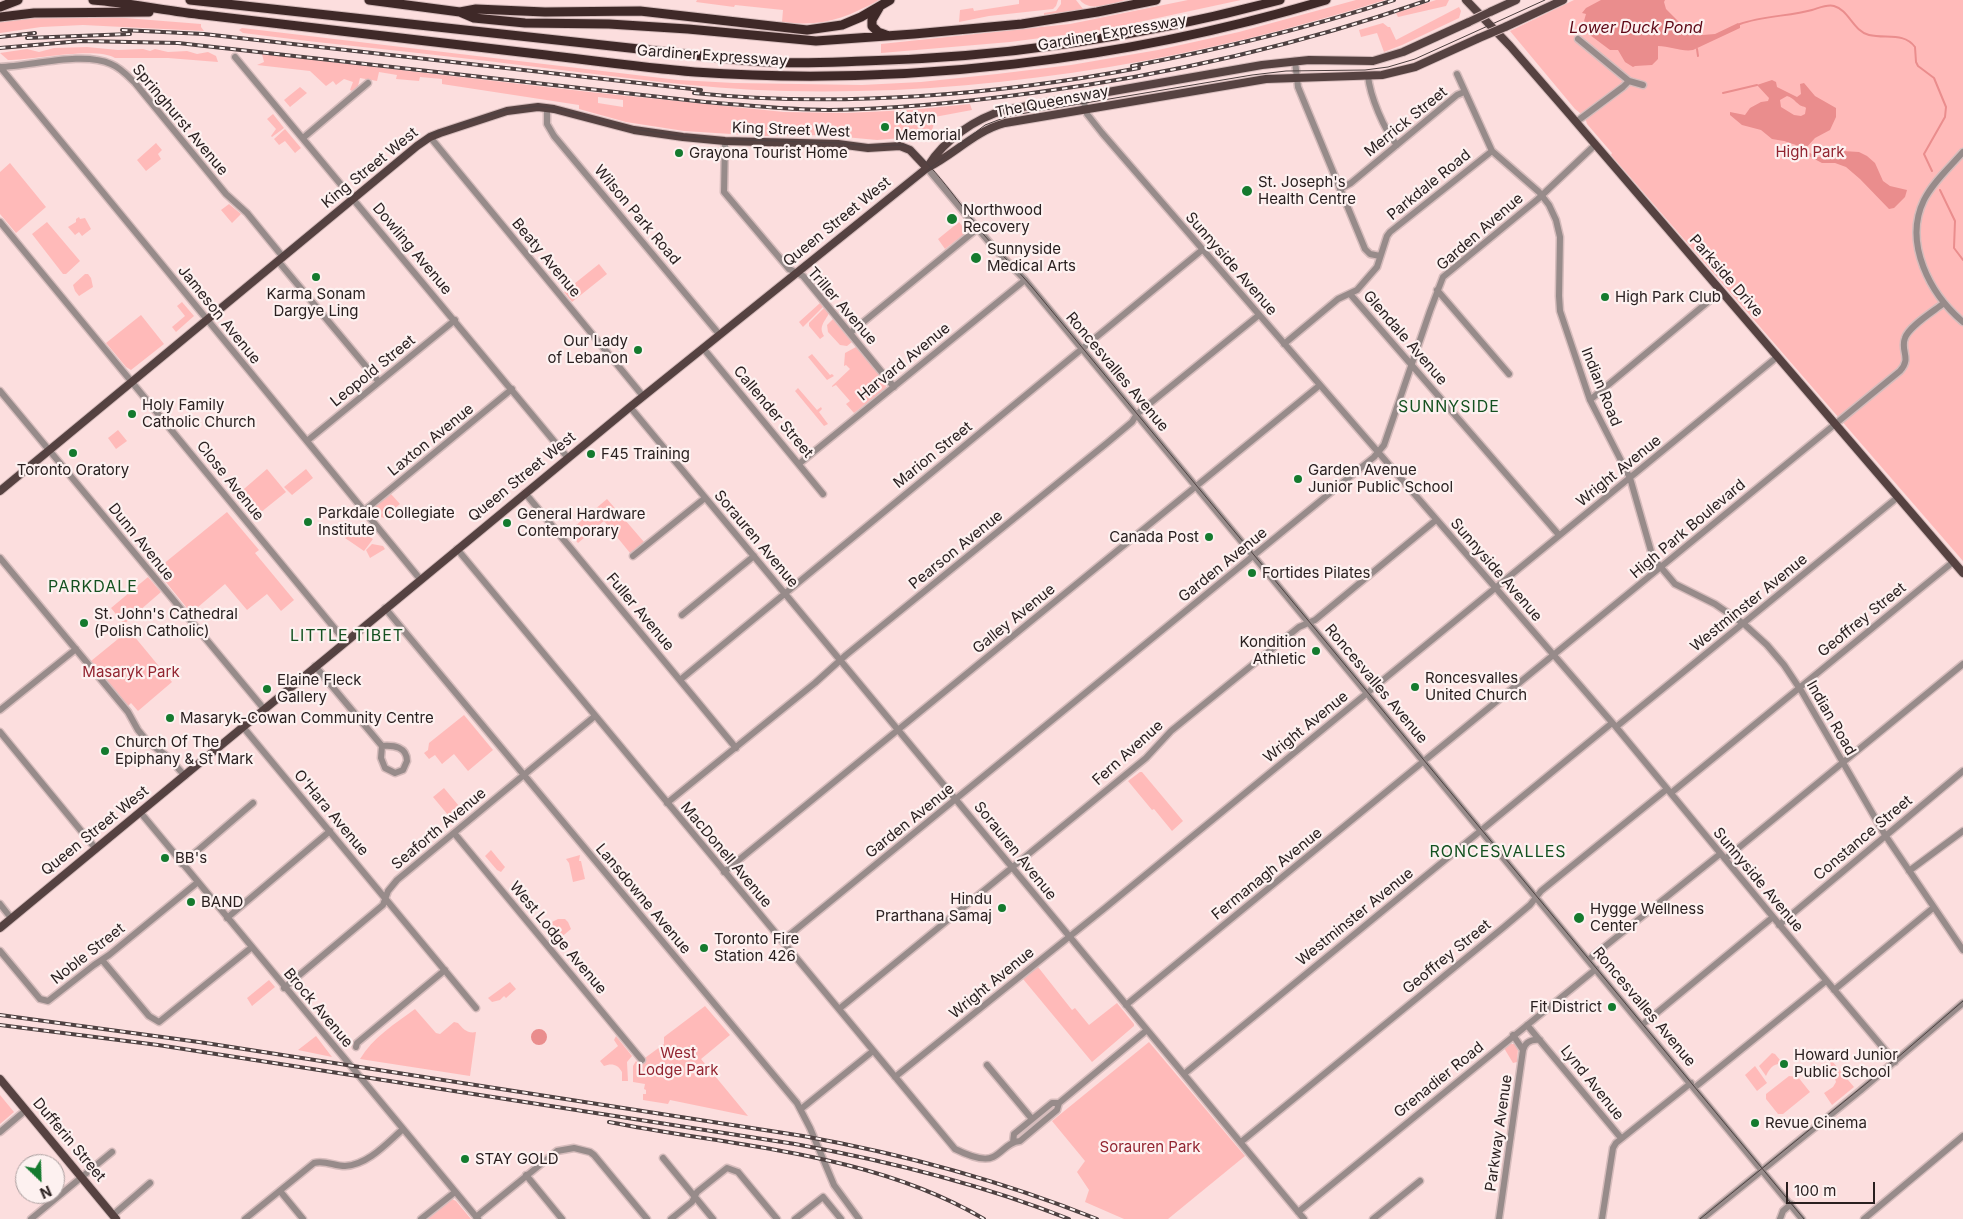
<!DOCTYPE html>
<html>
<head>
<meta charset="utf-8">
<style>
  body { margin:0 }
  #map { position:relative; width:1963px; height:1219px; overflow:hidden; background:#fcdede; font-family:Inter,sans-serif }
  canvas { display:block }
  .north { position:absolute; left:15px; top:1154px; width:50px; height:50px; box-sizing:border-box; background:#fdf1f0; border:1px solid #a99d9d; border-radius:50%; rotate:156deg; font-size:14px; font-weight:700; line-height:20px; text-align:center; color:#2a2020 }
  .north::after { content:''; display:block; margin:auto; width:18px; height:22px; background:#147a2e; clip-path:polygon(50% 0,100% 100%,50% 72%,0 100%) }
  .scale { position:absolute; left:1786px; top:1182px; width:89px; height:22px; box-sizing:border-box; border:2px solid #2a2020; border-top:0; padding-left:6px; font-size:15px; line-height:18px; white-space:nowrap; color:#2a2020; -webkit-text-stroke:4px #fdf1f0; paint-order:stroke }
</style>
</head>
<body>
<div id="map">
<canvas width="1963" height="1219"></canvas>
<div class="north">N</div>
<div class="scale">100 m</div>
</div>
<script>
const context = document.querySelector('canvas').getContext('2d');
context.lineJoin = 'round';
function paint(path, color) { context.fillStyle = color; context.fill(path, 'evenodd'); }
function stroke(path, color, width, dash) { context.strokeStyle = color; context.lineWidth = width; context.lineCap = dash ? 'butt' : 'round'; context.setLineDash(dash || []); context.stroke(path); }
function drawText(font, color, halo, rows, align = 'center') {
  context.font = font + ' Inter,sans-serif'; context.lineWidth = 4.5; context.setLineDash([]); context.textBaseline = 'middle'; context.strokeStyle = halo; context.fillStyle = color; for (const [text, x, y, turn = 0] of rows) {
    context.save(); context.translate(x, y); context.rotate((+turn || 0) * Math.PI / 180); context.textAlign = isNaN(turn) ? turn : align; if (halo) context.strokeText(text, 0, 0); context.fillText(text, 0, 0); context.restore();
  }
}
paint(new Path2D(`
  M697 0H879C844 19 822 27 782 22L783 10 735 5 734 7 696 2Z
  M1019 0H1058L1056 6 1053 9 989 16 959 22 960 10 973 8 974 11 1019 4Z
  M1061 0H1076L1083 9 1044 15V13L1056 11 1061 4Z
  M1080 0H1126C1113 3 1090 13 1080 0Z
  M1188 0H1241L1102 30 1010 42 881 53V44L1070 24Z
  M1356 0H1385C1193 61 987 96 785 91 696 89 608 75 520 65 427 53 335 45 243 33L239 30 242 28 678 80 734 83 862 85 921 82 997 74 1071 65 1158 50 1239 32Z
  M1436 0H1449L1446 6 1398 17 1396 13Z
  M1574 0H1963V561L1611 155 1612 153 1587 124C1586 117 1580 113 1575 109L1510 31Z
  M1459 7 1461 11 1459 18 1402 45 1384 52 1377 33 1361 37 1359 30 1383 23 1388 27H1390L1396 40Z
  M59 16H100L201 24V27L204 31 83 25 41 27 0 33V20Z
  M87 47 118 50 143 49 150 51 155 49 168 52 187 51 197 54 208 52 216 56 218 62 168 58H115C96 46 33 60 8 60L0 53 27 49 39 52 54 48Z
  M262 54 590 92 784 112 846 113 910 110 970 104 972 110 929 118 935 121 932 130 927 136 877 140 823 135 763 136 684 131 626 122 579 109V105L442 84V79L420 77 419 81 396 79 397 75 379 72 377 81 360 78 358 86 352 91 350 90 353 82 344 79 336 85 333 81 326 86 310 71 257 65 264 62ZM598 97 623 100V107L598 103Z
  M300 87 307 93 290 107 284 100Z
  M273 114 284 128 272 137 271 136 276 129 267 119Z
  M285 129 301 148 295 153 285 141 279 145 274 139Z
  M156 143 162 150 158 154 161 159 146 171 137 160Z
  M10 163 46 207 16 233 0 214V172Z
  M229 204 241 214 232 223 221 210Z
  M79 217 80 219 85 218 91 229 82 236 79 232 75 235 68 227 76 222V219Z
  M47 222 80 261 66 274H63L32 234Z
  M959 222 967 232 945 249 938 239Z
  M599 264 607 274 572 302 564 292Z
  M85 274H88L91 278 93 287 79 296 75 291 73 285Z
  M182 302 194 316 176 332 172 327 185 316 177 306Z
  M820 303 823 307 803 327 799 322Z
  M824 308 829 313C825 322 818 326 824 336L820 339 809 326V323Z
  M141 315 164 344 131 370 126 367 106 343Z
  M833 319 852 342 847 346 840 345 828 332 827 325Z
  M856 347 887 384 885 389 854 413 846 404 850 401 836 385 832 387V386L850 369 846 365 844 366 845 353Z
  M812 354 830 375 832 374 834 376 827 380 808 357Z
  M798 388 817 410 821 407 822 409 819 412 828 424 824 426 795 391Z
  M118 430 127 441 116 449 108 438Z
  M267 469 286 492 255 517 237 495Z
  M306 469 313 478 292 495 284 487Z
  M391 494 400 504 395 508 393 505 388 509 392 513 385 518 380 517 375 511 376 506Z
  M607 499 644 542 630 553 604 521 578 543 568 532Z
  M227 512 259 550 255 553 294 600 281 611 267 594 247 610 225 584 191 613 156 570Z
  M353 526 373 539 364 551 345 538Z
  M372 544 383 546 385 549 370 558 366 550Z
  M148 577 161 592 124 624 111 608Z
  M129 630 172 682 138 711 131 703 128 706 91 661Z
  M464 715 493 750 468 771 454 754 442 764 435 755 429 759 424 753 428 750 429 743Z
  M1140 772H1142L1183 821 1172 831 1154 809 1152 810 1128 781Z
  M444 788 464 812 453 821 433 797Z
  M491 850 505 867 501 872 497 870 485 856Z
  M580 855 579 861H581L585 879 573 882 569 863 566 859Z
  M558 919H565L568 922 571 929 559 939H556L549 929 552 922Z
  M1038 967 1072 1010 1075 1008 1089 1025 1117 1003 1134 1024V1026L1092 1062 1023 979Z
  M269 980 275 987 252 1006 247 998Z
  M510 982 516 989 506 998 504 996 500 1000 492 1002 488 998Z
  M705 1006 730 1035 701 1059 748 1116 670 1100 668 1104 643 1100V1094H646V1090L644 1089 645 1084 633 1082V1066L636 1061 638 1063 664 1044V1037Z
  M415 1009 436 1033 440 1034 454 1022 458 1023C463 1029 468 1034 476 1032L470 1076 360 1059C373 1037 395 1024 415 1009Z
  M316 1036 332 1057 298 1050Z
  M616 1036 632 1056 627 1062 628 1081H622V1072C618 1064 611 1063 604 1066L600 1061 618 1046 614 1040Z
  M1149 1042 1245 1156 1168 1219H1124L1085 1202 1089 1190 1077 1172 1085 1161 1052 1121Z
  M1510 1044H1514L1518 1048 1517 1062 1513 1063 1504 1048Z
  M1772 1053 1775 1054 1780 1060 1778 1064C1771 1065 1768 1072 1766 1076L1759 1066Z
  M1832 1061 1854 1087 1832 1105 1824 1093 1833 1087 1836 1082 1830 1062Z
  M1755 1066 1767 1083 1757 1091 1745 1075Z
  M1789 1076 1798 1077 1810 1092 1783 1114H1778L1766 1099V1094Z
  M0 1095 14 1112 0 1124Z
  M452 1199 456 1201 471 1219H428Z`), '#ffbab9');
paint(new Path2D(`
  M1601 0H1665L1664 2 1666 9 1680 23 1703 35 1715 34 1738 23 1740 24V28L1693 50C1682 52 1670 46 1658 46V59L1652 65 1635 66 1633 67 1625 62 1618 50H1610L1590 35 1584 21 1586 14 1582 13 1586 8Z
  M1772 80 1776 82 1777 87 1797 97 1801 94 1800 84 1804 83 1815 96 1836 108V117L1830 130 1815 138 1806 148 1808 152 1818 157 1843 151 1859 152 1867 156 1875 163 1883 181 1890 186 1907 190 1905 197 1894 208 1889 209 1860 179 1846 167 1835 163H1822L1805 154 1796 145 1784 141 1772 139 1761 130 1742 125 1730 115V112L1745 115 1750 108 1761 102 1768 101 1769 98 1757 85ZM1787 96C1795 98 1797 106 1805 107L1806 108 1805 114 1801 116 1794 115 1781 107 1780 100Z
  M531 1037a8 8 0 1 1 16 0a8 8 0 1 1-16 0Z`), '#ea8d8d');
stroke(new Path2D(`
  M1740 24C1761 16 1791 16 1812 10 1819 8 1827 4 1834 6 1849 10 1853 31 1869 35 1886 39 1904 32 1915 47L1916 62 1918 66 1934 78 1946 107 1945 117 1924 154 1932 171
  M1697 49 1698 56
  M1723 93 1757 85
  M1940 190 1955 221 1954 248 1963 260`), '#ea8d8d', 2);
const minor = new Path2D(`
  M1578 39 1629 81 1643 85
  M235 57 568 458
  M1295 61 1298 87 1365 249 1370 254 1380 256
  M0 67 420 579
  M0 67C32 66 83 51 111 64 121 68 128 76 135 83L226 194 247 213 283 257
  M1457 74 1492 151 1539 192 1549 205 1556 220 1560 237 1559 296 1560 311 1590 400 1630 478 1653 558 1675 584 1715 604 1744 624 1767 645 1784 665 1802 692 1885 835 1963 950
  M1368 76C1370 96 1384 130 1397 145
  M1082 95 1087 114 1102 133 1616 727 1783 929 1895 1062
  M547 108V124L554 136 719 334
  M1576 122 1623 87 1629 81
  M430 137 643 396
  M303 138 368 83
  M725 141 724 192 789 269 803 276 894 387
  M1963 152C1950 167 1933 182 1924 200 1903 243 1930 294 1963 322
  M927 168 994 248 1025 280 1802 1219
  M1340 189 1351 183 1457 95 1464 92
  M0 222 345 641
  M278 261 379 382
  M1437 290 1509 374
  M1350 294 1559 535
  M850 333 977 229
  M1284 344 1338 299 1357 290 1377 267 1387 236 1390 232 1492 151
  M703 348 823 494
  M0 391 264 709
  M1590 400 1721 291
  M630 407 1304 1219
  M307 441 455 320
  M800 463 1025 280
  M525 493 736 748
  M365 510 512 389
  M457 549 955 1149C965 1154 983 1162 993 1157 1003 1152 1008 1142 1020 1141L1057 1110 1059 1103 1147 1030
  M633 556 705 498
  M0 558 128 712 138 730 147 741 168 757 185 776
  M385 608 797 1103 810 1128 834 1185 859 1219
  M682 615 754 556
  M315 666 382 746 381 758 385 768 395 773 403 770 407 761C407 747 394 745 382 746
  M680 680 1202 250
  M0 710 76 649
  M243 727 476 1008
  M1616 727 1898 497
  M0 732 96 849
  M1671 793 1953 562
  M667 803 815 683 846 655 1107 443 1132 422 1137 414 1259 315
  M140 812 478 1219
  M454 833 642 1060
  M1725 859 1963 664
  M182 864 253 803
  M1909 871 1963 831
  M724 872 1320 385
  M0 904 11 918
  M227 918 330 831
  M1779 925 1963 771
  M782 941 1374 457 1384 445 1430 311 1443 277 1538 199 1595 145
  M0 951 40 999 48 1001 94 965 109 955 198 882
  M102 960 149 1016 159 1022 252 947
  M1588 960 1720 854
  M284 988 383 905 388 891 397 880 595 716
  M1834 990 1933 908
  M1126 1005 1900 371C1912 358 1900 351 1905 338 1909 326 1934 311 1944 303
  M839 1009 1146 758 1171 731 1299 627 1315 620 1436 520
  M1527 1025 1621 1138
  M1642 1025 1773 917
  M356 1047 357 1043 445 970
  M1523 1050C1525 1042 1532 1039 1540 1040
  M987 1065 1032 1119
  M1184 1074 1612 723
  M895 1077 1105 908 1777 357
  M1694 1088 1826 981
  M801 1109 873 1051
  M0 1132 26 1110
  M1013 1142 1014 1134 1052 1103H1059
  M1241 1142 1504 927 1530 905 1541 891 1667 789
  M663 1158 713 1219
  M526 1175 562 1219
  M280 1191 303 1219
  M1298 1212 1596 969
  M113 1215 150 1183
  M476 1217 557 1151 574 1148 590 1152 594 1155 647 1219
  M31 1219 112 1152
  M245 1219 314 1163C325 1160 334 1166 345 1166 368 1165 387 1143 403 1129
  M421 1219 455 1192
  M671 1219 692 1202 697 1192 727 1168 738 1172 777 1219
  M795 1219 823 1197 841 1219
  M1373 1219 1420 1181
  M1499 1219 1523 1050 1513 1035
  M1602 1219 1613 1148 1616 1143 1691 1083
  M1702 1219 1860 1091 1963 1003
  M1780 1219 1783 1211 1791 1204
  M1864 1219 1963 1136`);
const major = new Path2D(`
  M1466 0 1510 46 1570 115 1963 573
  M1490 12 1516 0
  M1505 27 1563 0
  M928 166C944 140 976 118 1005 110L1262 65 1309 60 1373 61 1403 52 1469 22
  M0 491 417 146 430 137 440 133 507 111 538 107 554 109 634 130 683 137 725 141 838 144 868 148 900 146 910 150 927 168
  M0 928 630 407 927 168C955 154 975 131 1005 123L1266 79 1382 75 1415 67 1479 38
  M0 1079 116 1219`);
const highway = new Path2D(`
  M93 0C130 3 167 11 204 15 318 29 432 42 546 55 596 61 646 68 695 72 902 87 1128 60 1326 0
  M190 0 694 55C719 58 744 61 769 62 801 64 833 62 864 61 1004 58 1144 36 1280 0
  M369 0 460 12 476 9 545 12 640 11 807 30 842 25 861 17 890 0
  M0 7 18 0
  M879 8 872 20V26L878 32 886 35
  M460 12 474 18 525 23 609 24 688 29 816 41 914 34 1022 24 1097 12 1156 0
  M0 17 34 13 149 12`);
stroke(minor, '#d6bcbc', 9);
stroke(major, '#d6bcbc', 10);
stroke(highway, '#d6bcbc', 11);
stroke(minor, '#978b8a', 6);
stroke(major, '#564241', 8);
stroke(highway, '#3f2928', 9);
stroke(new Path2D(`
  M0 489 417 144 431 134 506 110 538 106 554 108 634 129 681 136 714 139 838 143 866 146 905 145C926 154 968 215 984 235 999 253 1017 269 1032 287L1804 1219
  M0 929 644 397 797 273 985 125 1006 117 1020 114 1252 75 1286 71 1365 70 1388 67 1415 59 1545 0
  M1700 1219 1889 1065 1963 1001`), '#4e4141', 1);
const rail = new Path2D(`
  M122 30 204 34 701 90
  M0 37 35 33
  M27 38 130 34
  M0 48 81 41 178 43 705 102C746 105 788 110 829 110 897 109 965 102 1032 93 1166 75 1300 45 1428 0
  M1132 66C1221 49 1308 28 1394 0
  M694 93C838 108 997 95 1139 68
  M0 1015 199 1042 803 1136C903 1154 1002 1181 1097 1219
  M0 1025 158 1045 795 1144C888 1161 981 1184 1069 1219
  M609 1122C735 1147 870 1152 984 1219`);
stroke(rail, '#4e4141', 4);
stroke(rail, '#fdf1f0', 2, [5.5]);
const majorBridge = new Path2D(`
  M1469 22 1490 12
  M1479 38 1505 27`);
stroke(majorBridge, '#d6bcbc', 10, []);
stroke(majorBridge, '#564241', 8);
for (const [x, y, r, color] of [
  [885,127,5,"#147a2e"],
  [679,153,5,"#147a2e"],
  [1247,191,6,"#147a2e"],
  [952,219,6,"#147a2e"],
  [976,258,6,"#147a2e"],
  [316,277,5,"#147a2e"],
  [1605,297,5,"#147a2e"],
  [638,350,5,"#147a2e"],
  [132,414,5,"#147a2e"],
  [73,453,5,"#147a2e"],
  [591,454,5,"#147a2e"],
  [1298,479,5,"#147a2e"],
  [308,522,5,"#147a2e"],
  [507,523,5,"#147a2e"],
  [1209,537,5,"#147a2e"],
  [1252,573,5,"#147a2e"],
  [84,623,5,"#147a2e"],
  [1316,651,5,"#147a2e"],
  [1415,687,5,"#147a2e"],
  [267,689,5,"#147a2e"],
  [170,718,5,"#147a2e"],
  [105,751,5,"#147a2e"],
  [165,858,5,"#147a2e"],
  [191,902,5,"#147a2e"],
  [1002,908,5,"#147a2e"],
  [1579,918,6,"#147a2e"],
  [704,948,5,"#147a2e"],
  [1612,1007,5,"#147a2e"],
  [1784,1064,5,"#147a2e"],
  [1755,1123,5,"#147a2e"],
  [465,1159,5,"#147a2e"]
]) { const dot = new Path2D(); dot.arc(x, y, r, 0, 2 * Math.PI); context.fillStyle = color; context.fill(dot); stroke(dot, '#fdf1f0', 2); }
drawText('15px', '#2a2020', '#fdf1f0', [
  ["Gardiner Expressway",1112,33,-10],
  ["Gardiner Expressway",712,56,4],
  ["The Queensway",1052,102,-11],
  ["Springhurst Avenue",180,120,50],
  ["Merrick Street",1406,122,-39],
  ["King Street West",791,130,2],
  ["King Street West",370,168,-39],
  ["Parkdale Road",1429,185,-39],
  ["Wilson Park Road",637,215,50],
  ["Queen Street West",837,222,-39],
  ["Garden Avenue",1480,232,-41],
  ["Dowling Avenue",412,249,50],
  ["Beaty Avenue",546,258,50],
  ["Sunnyside Avenue",1231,264,49],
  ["Parkside Drive",1726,276,49],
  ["Triller Avenue",842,306,49],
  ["Jameson Avenue",219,315,51],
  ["Glendale Avenue",1405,338,49],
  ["Harvard Avenue",904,362,-39],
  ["Leopold Street",373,371,-39],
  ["Roncesvalles Avenue",1117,372,50],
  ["Indian Road",1601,387,68],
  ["Callender Street",773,412,50],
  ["Laxton Avenue",431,440,-39],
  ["Marion Street",933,455,-39],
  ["Wright Avenue",1619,471,-39],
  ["Queen Street West",522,477,-39],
  ["Close Avenue",230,481,51],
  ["High Park Boulevard",1688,529,-40],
  ["Sorauren Avenue",756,539,50],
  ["Dunn Avenue",141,542,51],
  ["Pearson Avenue",956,550,-39],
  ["Garden Avenue",1223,565,-39],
  ["Sunnyside Avenue",1496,570,49],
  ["Westminster Avenue",1749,603,-39],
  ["Fuller Avenue",640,612,50],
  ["Galley Avenue",1014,619,-39],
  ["Geoffrey Street",1862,620,-39],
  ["Roncesvalles Avenue",1376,684,50],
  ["Indian Road",1831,718,60],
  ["Wright Avenue",1306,727,-39],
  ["Fern Avenue",1128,753,-42],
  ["O'Hara Avenue",331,813,50],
  ["Garden Avenue",910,821,-39],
  ["Seaforth Avenue",439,829,-40],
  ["Queen Street West",95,831,-39],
  ["Constance Street",1863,838,-40],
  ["Sorauren Avenue",1015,851,51],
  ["MacDonell Avenue",726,855,50],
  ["Fermanagh Avenue",1267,874,-39],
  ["Sunnyside Avenue",1758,880,50],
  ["Lansdowne Avenue",643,899,50],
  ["Westminster Avenue",1355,917,-39],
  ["West Lodge Avenue",558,938,50],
  ["Noble Street",88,954,-38],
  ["Geoffrey Street",1447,957,-39],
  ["Wright Avenue",992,983,-39],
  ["Roncesvalles Avenue",1644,1007,50],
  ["Brock Avenue",318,1008,50],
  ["Grenadier Road",1439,1080,-39],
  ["Lynd Avenue",1592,1083,51],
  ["Parkway Avenue",1499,1133,-82],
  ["Dufferin Street",69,1140,50]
]);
drawText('15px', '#2a2020', '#fdf1f0', [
  ["Katyn",895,118],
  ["Memorial",895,135],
  ["Grayona Tourist Home",689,153],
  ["St. Joseph's",1258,182],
  ["Health Centre",1258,199],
  ["Northwood",963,210],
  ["Recovery",963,227],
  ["Sunnyside",987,249],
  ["Medical Arts",987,266],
  ["Karma Sonam",316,294,"center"],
  ["Dargye Ling",316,311,"center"],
  ["High Park Club",1615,297],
  ["Our Lady",628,341,"right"],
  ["of Lebanon",628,358,"right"],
  ["Holy Family",142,405],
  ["Catholic Church",142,422],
  ["F45 Training",601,454],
  ["Toronto Oratory",73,470,"center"],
  ["Garden Avenue",1308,470],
  ["Junior Public School",1308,487],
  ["Parkdale Collegiate",318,513],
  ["Institute",318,530],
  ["General Hardware",517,514],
  ["Contemporary",517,531],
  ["Canada Post",1199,537,"right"],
  ["Fortides Pilates",1262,573],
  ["St. John's Cathedral",94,614],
  ["(Polish Catholic)",94,631],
  ["Kondition",1306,642,"right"],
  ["Athletic",1306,659,"right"],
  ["Roncesvalles",1425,678],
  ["United Church",1425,695],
  ["Elaine Fleck",277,680],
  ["Gallery",277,697],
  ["Masaryk-Cowan Community Centre",180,718],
  ["Church Of The",115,742],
  ["Epiphany & St Mark",115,759],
  ["BB's",175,858],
  ["Hindu",992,899,"right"],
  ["Prarthana Samaj",992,916,"right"],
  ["BAND",201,902],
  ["Hygge Wellness",1590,909],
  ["Center",1590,926],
  ["Toronto Fire",714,939],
  ["Station 426",714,956],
  ["Fit District",1602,1007,"right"],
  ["Howard Junior",1794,1055],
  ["Public School",1794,1072],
  ["Revue Cinema",1765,1123],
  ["STAY GOLD",475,1159]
], 'left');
drawText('15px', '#922430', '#fdf1f0', [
  ["High Park",1810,152],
  ["Masaryk Park",131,672],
  ["West",678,1053],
  ["Lodge Park",678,1070],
  ["Sorauren Park",1150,1147]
]);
drawText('italic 16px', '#5e0917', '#fdf1f0', [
  ["Lower Duck Pond",1636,28]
]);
context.letterSpacing = '1px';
drawText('16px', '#145120', '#fdf1f0', [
  ["SUNNYSIDE",1449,407],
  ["PARKDALE",93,587],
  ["LITTLE TIBET",347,636],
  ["RONCESVALLES",1498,852]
]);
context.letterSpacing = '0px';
</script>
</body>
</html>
